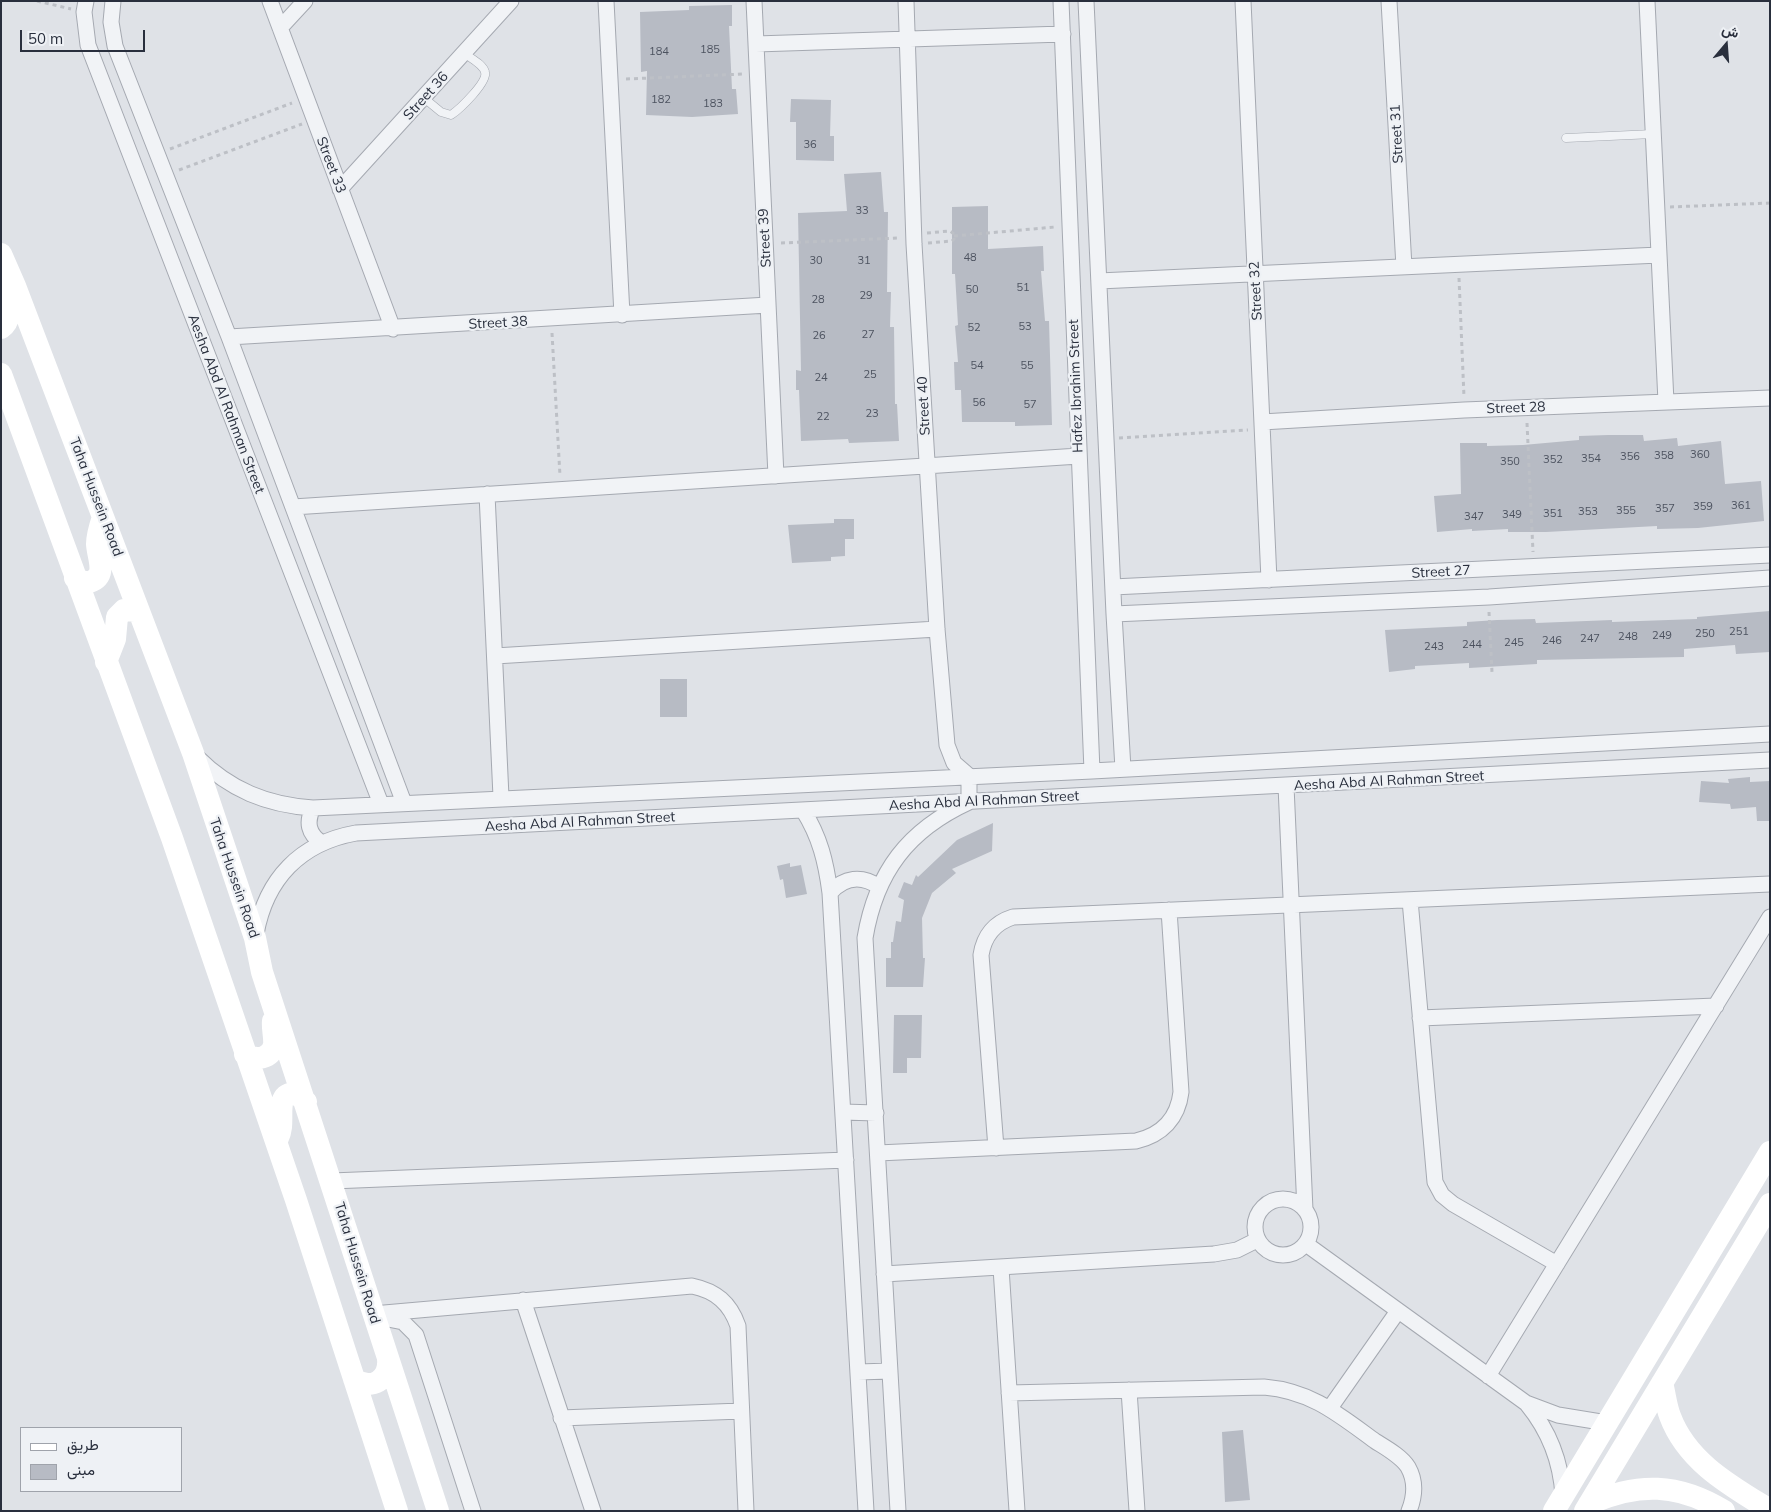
<!DOCTYPE html>
<html>
<head>
<meta charset="utf-8">
<style>
  body { margin:0 }
  #map { position:relative; width:1771px; height:1512px; overflow:hidden; background:#dfe2e7; font-family:Mulish,Vazirmatn,sans-serif }
  canvas { display:block }
  .frame { position:absolute; inset:0; border:2px solid #292f3d; pointer-events:none }
  .legend { position:absolute; left:20px; top:1427px; width:162px; height:65px; box-sizing:border-box; background:#eef1f5; border:1px solid #9fa3ab; margin:0; padding:6px 9px; list-style:none; font-size:15px; color:#292f3d }
  .legend li { display:flex; align-items:center; gap:10px; height:25px }
  .legend b { width:25px; border:1px solid #9fa3ab }
  .north { position:absolute; left:1701px; top:20px; width:50px; height:50px; -webkit-text-stroke:4px #eef1f5; paint-order:stroke; rotate:18deg; font-size:14px; font-weight:700; line-height:20px; text-align:center; color:#292f3d }
  .north::after { content:''; display:block; margin:auto; width:18px; height:22px; background:#292f3d; clip-path:polygon(50% 0,100% 100%,50% 72%,0 100%) }
  .scale { position:absolute; left:20px; top:30px; width:125px; height:22px; box-sizing:border-box; border:2px solid #292f3d; border-top:0; padding-left:6px; font-size:15px; line-height:18px; white-space:nowrap; color:#292f3d; -webkit-text-stroke:4px #eef1f5; paint-order:stroke }
</style>
</head>
<body>
<div id="map">
<canvas width="1771" height="1512"></canvas>
<div class="frame"></div>
<ul class="legend">
<li><b style="height:6px;background:#fff"></b>طريق</li>
<li><b style="height:14px;background:#b7bbc4"></b>مبنى</li>
</ul>
<div class="north">ش</div>
<div class="scale">50 m</div>
</div>
<script>
const context = document.querySelector('canvas').getContext('2d');
context.lineJoin = 'round';
function paint(path, color) { context.fillStyle = color; context.fill(path, 'evenodd'); }
function stroke(path, color, width, dash) { context.strokeStyle = color; context.lineWidth = width; context.lineCap = dash ? 'butt' : 'round'; context.setLineDash(dash || []); context.stroke(path); }
function drawText(font, color, halo, rows, align = 'center') {
  context.font = font + ' Mulish,sans-serif'; context.lineWidth = 4.5; context.setLineDash([]); context.textBaseline = 'middle'; context.strokeStyle = halo; context.fillStyle = color; for (const [text, x, y, turn = 0] of rows) {
    context.save(); context.translate(x, y); context.rotate((+turn || 0) * Math.PI / 180); context.textAlign = isNaN(turn) ? turn : align; if (halo) context.strokeText(text, 0, 0); context.fillText(text, 0, 0); context.restore();
  }
}
paint(new Path2D(`
  M732 5V26H729L732 89H736L738 114 692 117 646 115 647 71 641 72 640 12 689 10V6Z
  M791 99 831 100 830 136H834V161L796 160V122H790Z
  M881 172 884 212H888L887 292H891L890 327H894L895 404H897L899 441 849 443 848 439 801 441 799 390H796V370L801 371 798 213 847 211 844 174Z
  M988 206V249L1043 246 1044 271H1041L1045 321H1049L1052 425 1015 426V422H962L961 390H955L954 362H958L955 326 958 325 955 274H952V207Z
  M1608 435H1643L1644 441 1677 438 1678 446 1721 441 1725 484 1761 481 1764 521 1698 528 1657 529V526L1546 532H1508V529L1472 531V529L1437 532 1434 496 1461 494 1460 443H1487V446L1523 445 1579 440V436Z
  M834 519H854V539H845V556L831 557V561L792 563 788 525 834 523Z
  M1770 611V652L1736 654 1735 645 1684 649V657L1537 660V664L1469 668V663L1415 666V669L1389 672 1385 630 1467 626V622L1497 620 1535 619 1536 623 1612 620V622L1697 619V617Z
  M660 679H687V717H660Z
  M1750 777V782L1770 781V821H1757L1756 807 1731 809 1730 804 1699 802 1701 781 1729 783 1728 779Z
  M993 823 992 851 952 869 956 873 932 893 922 918 923 958H925L923 987H886V958H891V942H893L896 921 901 922 904 900 898 897 904 882 912 885 916 875 918 877 957 840Z
  M790 863V867L801 865 807 894 786 898 783 879 780 880 777 866Z
  M894 1015H922L921 1058H907V1073H893Z
  M1243 1430 1250 1500 1225 1502 1222 1432Z`), '#b7bbc4');
const lane = new Path2D(`
  M424 98 441 112 451 115C460 109 488 82 485 72 483 64 470 58 464 53
  M1566 138 1653 134`);
const street = new Path2D(`
  M86 1 84 12 88 45 381 804
  M113 1 111 22 115 46 229 337 404 803
  M270 1 393 329
  M606 1 622 315
  M754 1 776 476
  M1061 1 1092 771
  M1086 1 1114 614 1123 769
  M1243 1 1269 580
  M1389 1 1404 267
  M1647 1 1666 402
  M280 28 305 1
  M756 44 1063 34
  M340 189 511 1
  M1099 281 1659 255
  M229 337 768 305
  M1262 422 1464 410 1770 398
  M487 494 501 797
  M293 507 1079 456
  M1113 587 1770 555
  M1114 614 1489 597 1770 578
  M495 656 937 629
  M197 757C230 790 267 805 313 808L1092 771 1770 734
  M1286 786 1305 1210
  M313 808C306 822 308 834 322 843
  M803 810C820 837 826 862 830 893L866 1511
  M830 893C844 877 862 875 879 887
  M1410 900 1435 1182 1442 1195 1453 1204 1557 1264
  M256 934C266 879 300 843 356 833L1770 760
  M1420 1018 1716 1006
  M843 1112 876 1113
  M996 1148 981 955C984 936 994 923 1013 917L1770 884
  M878 1153 1136 1141C1162 1135 1178 1118 1181 1092L1169 910
  M332 1181 846 1160
  M1255 1227a28 28 0 1 1 56 0a28 28 0 1 1-56 0Z
  M1306 1244 1526 1403 1558 1415 1607 1423
  M1001 1268 1017 1511
  M884 1274 1214 1254 1237 1250 1257 1240
  M523 1300 593 1511
  M373 1314 692 1286C716 1291 730 1303 738 1326L746 1511
  M383 1318 403 1322 416 1335 473 1511
  M858 1372 890 1371
  M1488 1376 1770 917
  M1129 1390 1137 1511
  M1009 1393 1264 1387C1311 1391 1338 1414 1375 1441 1386 1448 1401 1456 1408 1467 1416 1481 1415 1496 1409 1511
  M1527 1404C1550 1432 1561 1461 1563 1496
  M1330 1408 1398 1311
  M561 1418 741 1411
  M898 1511 865 938C876 872 908 830 969 802V776L954 763 947 745 937 629 914 244 906 1`);
stroke(lane, '#a5a9b1', 9);
stroke(street, '#a5a9b1', 17);
stroke(new Path2D(`
  M37 1 71 9
  M626 79 744 74
  M170 149 292 103
  M179 170 302 124
  M1670 207 1770 203
  M927 233 950 231 954 234V239L952 241 928 243
  M954 236 1055 227
  M781 243 899 238
  M1459 278 1464 397
  M552 333 560 476
  M1527 423 1533 552
  M1119 438 1248 430
  M1489 612 1492 672`), '#bdc0c6', 3, [4, 4]);
stroke(lane, '#f1f3f6', 8);
stroke(street, '#f1f3f6', 15);
stroke(new Path2D(`
  M1 254 15 286 193 753 255 938 262 972 438 1511
  M1 328C15 318 6 299 6 285
  M1 374 172 838 296 1200 397 1511
  M75 578 86 583C109 578 98 560 97 544 97 535 100 526 103 517
  M106 662 115 639 117 617 124 610 139 611
  M245 1054C256 1061 271 1059 274 1045 275 1038 272 1028 273 1021
  M278 1138C287 1121 272 1093 296 1093L306 1102
  M354 1379C371 1391 390 1380 388 1359
  M1662 1383C1665 1394 1666 1406 1670 1416 1687 1462 1731 1486 1770 1510
  M1589 1504C1638 1482 1678 1483 1724 1511
  M1554 1511 1770 1152
  M1585 1511 1770 1204`), '#fff', 22);
drawText('11px', '#4c525f', null, [
  ["185",710,50],
  ["184",659,52],
  ["182",661,100],
  ["183",713,104],
  ["36",810,145],
  ["33",862,211],
  ["48",970,258],
  ["30",816,261],
  ["31",864,261],
  ["51",1023,288],
  ["50",972,290],
  ["29",866,296],
  ["28",818,300],
  ["53",1025,327],
  ["52",974,328],
  ["27",868,335],
  ["26",819,336],
  ["54",977,366],
  ["55",1027,366],
  ["25",870,375],
  ["24",821,378],
  ["56",979,403],
  ["57",1030,405],
  ["23",872,414],
  ["22",823,417],
  ["360",1700,455],
  ["358",1664,456],
  ["356",1630,457],
  ["354",1591,459],
  ["352",1553,460],
  ["350",1510,462],
  ["361",1741,506],
  ["359",1703,507],
  ["357",1665,509],
  ["355",1626,511],
  ["353",1588,512],
  ["351",1553,514],
  ["349",1512,515],
  ["347",1474,517],
  ["251",1739,632],
  ["250",1705,634],
  ["249",1662,636],
  ["248",1628,637],
  ["247",1590,639],
  ["246",1552,641],
  ["245",1514,643],
  ["244",1472,645],
  ["243",1434,647]
]);
drawText('14px', '#292f3d', '#eef1f5', [
  ["Street 36",426,96,-48],
  ["Street 31",1397,134,-93],
  ["Street 33",331,165,69],
  ["Street 39",765,238,-93],
  ["Street 32",1256,291,-93],
  ["Street 38",498,323,-3],
  ["Hafez Ibrahim Street",1076,386,-92],
  ["Aesha Abd Al Rahman Street",226,404,69],
  ["Street 40",924,406,-93],
  ["Street 28",1516,408,-2],
  ["Taha Hussein Road",96,497,69],
  ["Street 27",1441,572,-3],
  ["Aesha Abd Al Rahman Street",1389,781,-3],
  ["Aesha Abd Al Rahman Street",984,801,-3],
  ["Aesha Abd Al Rahman Street",580,822,-3],
  ["Taha Hussein Road",234,878,71],
  ["Taha Hussein Road",357,1263,73]
]);
</script>
</body>
</html>
